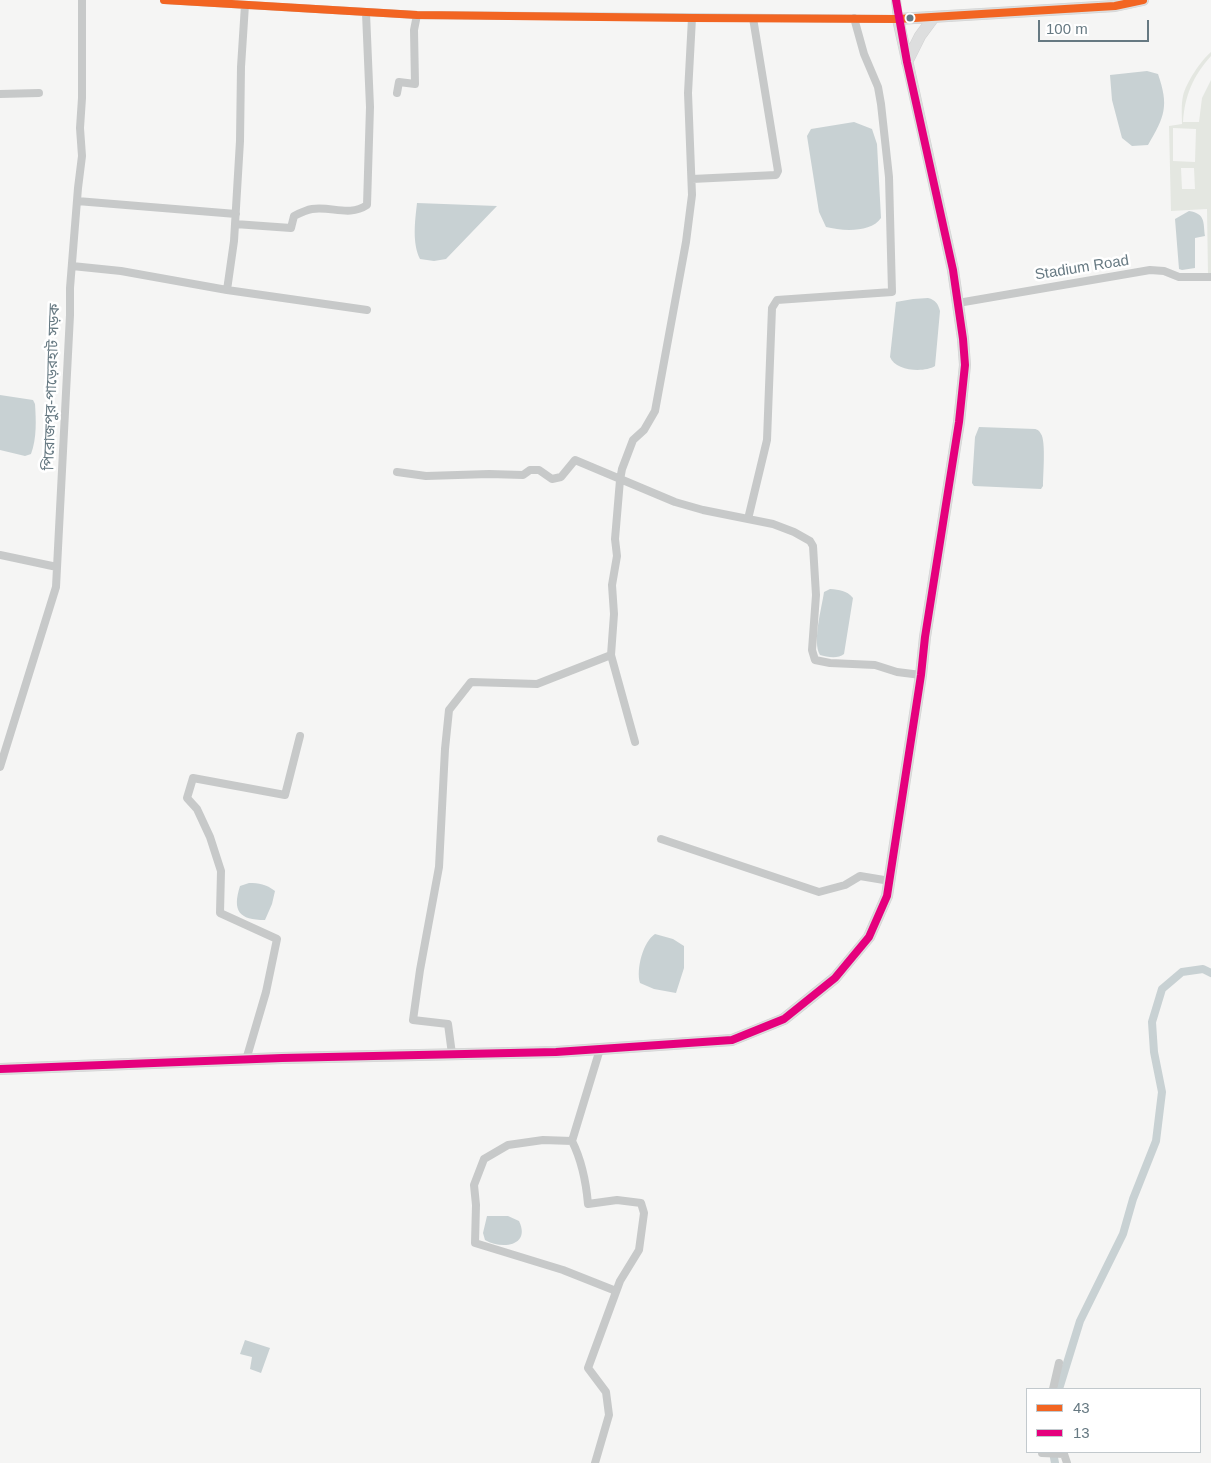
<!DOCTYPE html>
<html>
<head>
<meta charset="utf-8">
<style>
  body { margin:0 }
  #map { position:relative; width:1211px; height:1463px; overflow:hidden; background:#f5f5f4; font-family:Helvetica,sans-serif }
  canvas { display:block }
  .legend { position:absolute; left:1026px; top:1388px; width:175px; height:65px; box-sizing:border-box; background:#fff; border:1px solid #c2c9cd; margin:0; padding:6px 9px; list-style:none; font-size:15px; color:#667982 }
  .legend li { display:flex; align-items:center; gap:10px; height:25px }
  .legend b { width:25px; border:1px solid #c2c9cd }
  .scale { position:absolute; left:1038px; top:20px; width:111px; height:22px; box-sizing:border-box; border:2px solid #667982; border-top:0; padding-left:6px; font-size:15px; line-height:18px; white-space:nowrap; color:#667982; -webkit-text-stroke:4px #fff; paint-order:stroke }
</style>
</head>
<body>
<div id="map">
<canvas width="1211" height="1463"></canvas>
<ul class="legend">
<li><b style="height:6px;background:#f26522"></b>43</li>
<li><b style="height:6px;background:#e5007d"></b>13</li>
</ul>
<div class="scale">100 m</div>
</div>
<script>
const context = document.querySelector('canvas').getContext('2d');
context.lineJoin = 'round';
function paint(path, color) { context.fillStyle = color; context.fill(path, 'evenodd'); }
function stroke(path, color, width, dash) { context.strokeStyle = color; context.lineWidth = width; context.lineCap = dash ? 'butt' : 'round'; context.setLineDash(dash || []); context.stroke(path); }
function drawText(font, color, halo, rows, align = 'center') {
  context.font = font + ' Helvetica,"Noto Sans Bengali",sans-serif'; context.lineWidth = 5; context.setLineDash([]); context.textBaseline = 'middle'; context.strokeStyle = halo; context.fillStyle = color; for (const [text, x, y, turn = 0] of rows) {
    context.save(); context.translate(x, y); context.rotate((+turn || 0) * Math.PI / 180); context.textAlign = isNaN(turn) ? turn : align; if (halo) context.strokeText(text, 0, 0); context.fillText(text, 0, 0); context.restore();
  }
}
paint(new Path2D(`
  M1211 52V56C1193 76 1185 95 1183 122H1199L1202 98 1211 80V274L1208 275 1207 209 1171 211 1169 126 1182 124C1182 115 1181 105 1183 96 1186 83 1201 60 1211 52ZM1173 128 1196 129 1195 162 1173 161ZM1181 168H1194L1195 189H1182Z`), '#e4e7e1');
paint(new Path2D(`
  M1147 71 1158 74C1169 106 1165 116 1148 145L1132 146 1122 138 1112 100 1110 75Z
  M854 122 872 129 877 144 881 218C871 233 842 231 826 227L819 212 807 136 811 129Z
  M417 203 497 206 446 259 434 261 420 259C412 243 415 221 417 203Z
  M1189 211C1206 214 1203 222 1205 236L1195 238V268L1182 270 1179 269 1175 219Z
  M928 298C936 300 938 304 940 311L935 366C924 373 895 371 890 357L896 302 913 299Z
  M0 395 33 400 35 404C36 420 37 438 31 454L25 456 0 450Z
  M979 427 1035 429C1038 430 1039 430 1041 434 1046 441 1043 475 1043 486L1041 489 974 486 972 483 975 437Z
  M830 589C840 590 846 590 853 598L844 654C838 659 827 657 820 655 812 642 822 607 824 592Z
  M249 883C259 883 266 884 275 891L272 904 265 920C239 920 232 911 240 886Z
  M655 934 673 939 684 946V968L676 993 654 989 640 983C636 969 643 942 655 934Z
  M487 1216H508L519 1221C531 1246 502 1250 485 1240L483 1233Z
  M245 1340 270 1348 261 1373 250 1369 252 1357 240 1354Z`), '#c8d1d3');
stroke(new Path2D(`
  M1059 1389 1080 1321 1123 1234 1133 1199 1156 1141 1162 1092 1154 1052 1152 1022 1162 989 1182 972 1203 969 1211 973
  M1053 1452 1055 1463`), '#c8d1d3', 8);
const major = new Path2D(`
  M896 0 898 19`);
const highway = new Path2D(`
  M907 62 920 36 934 17
  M0 1069 282 1058 556 1052 732 1040 784 1019 835 978 869 937 887 896 921 675 925 637 959 422 965 365 963 339 953 270 898 19 1115 6 1143 0`);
stroke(major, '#d1d2d2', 10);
stroke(highway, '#d0d1d1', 12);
stroke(new Path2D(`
  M164 0 417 15 898 19
  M397 93 399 82 415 84 414 30 417 15
  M0 94 39 93
  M692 179 776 175 778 171 753 18
  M77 201 236 214
  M235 224 291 228 294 216C300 213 306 210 312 209 332 206 349 217 367 205L370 107 366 13
  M72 266 121 271 227 290 367 310
  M227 290 234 241 240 141 241 67 245 5
  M958 303 1150 270 1164 271 1179 277H1211
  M397 472 426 476 489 474 523 475 530 470H539L552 479 561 477 575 460 675 502 703 510 773 524 794 532 810 541 813 546 816 595 812 650 815 660 830 663 875 665 897 672 921 675
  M748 519 767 440 772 308 777 300 892 292 889 177 881 104 878 87 864 54 854 18
  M0 555 57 567
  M635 742 611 655 614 614 612 585 617 556 615 539 620 480 622 469 633 440 644 430 655 411 686 242 692 195 688 93 692 18
  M0 767 56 587 70 315V288L78 188 82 156 80 128 82 98V0
  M661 839 819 892 845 885 860 876 890 881
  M452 1054 448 1024 413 1020 420 970 439 867 445 749 449 710 471 682 537 684 611 655
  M246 1060 266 992 277 939 220 913 221 871 210 837 197 809 187 798 193 778 285 795 300 736
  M572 1141 543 1140 508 1145 484 1159 474 1185 476 1205 475 1243 563 1270 616 1291
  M1053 1389 1059 1363
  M1042 1452V1453L1064 1454 1067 1463
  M595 1463 609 1415 606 1392 588 1368 620 1281 639 1250 644 1213 641 1203 617 1200 588 1204C586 1181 582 1161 572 1141L600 1049`), '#c7c9c9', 8);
stroke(major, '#dddede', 9);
stroke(highway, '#dddede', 11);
stroke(new Path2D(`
  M164 0 417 15 692 18 898 19 1115 6 1143 0`), '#f26522', 8);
stroke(new Path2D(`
  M0 1069 282 1058 556 1052 732 1040 784 1019 835 978 869 937 887 896 921 675 925 637 959 422 965 365 963 339 953 270 907 62 896 0`), '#e5007d', 8);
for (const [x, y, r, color] of [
  [910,18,4.5,"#667982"]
]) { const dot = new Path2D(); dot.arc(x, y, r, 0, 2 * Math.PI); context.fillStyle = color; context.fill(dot); stroke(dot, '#fff', 2); }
drawText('15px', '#667982', '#fff', [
  ["Stadium Road",1082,268,-9],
  ["পিরোজপুর-পাড়েরহাট সড়ক",52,387,-88]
]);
</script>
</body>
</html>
